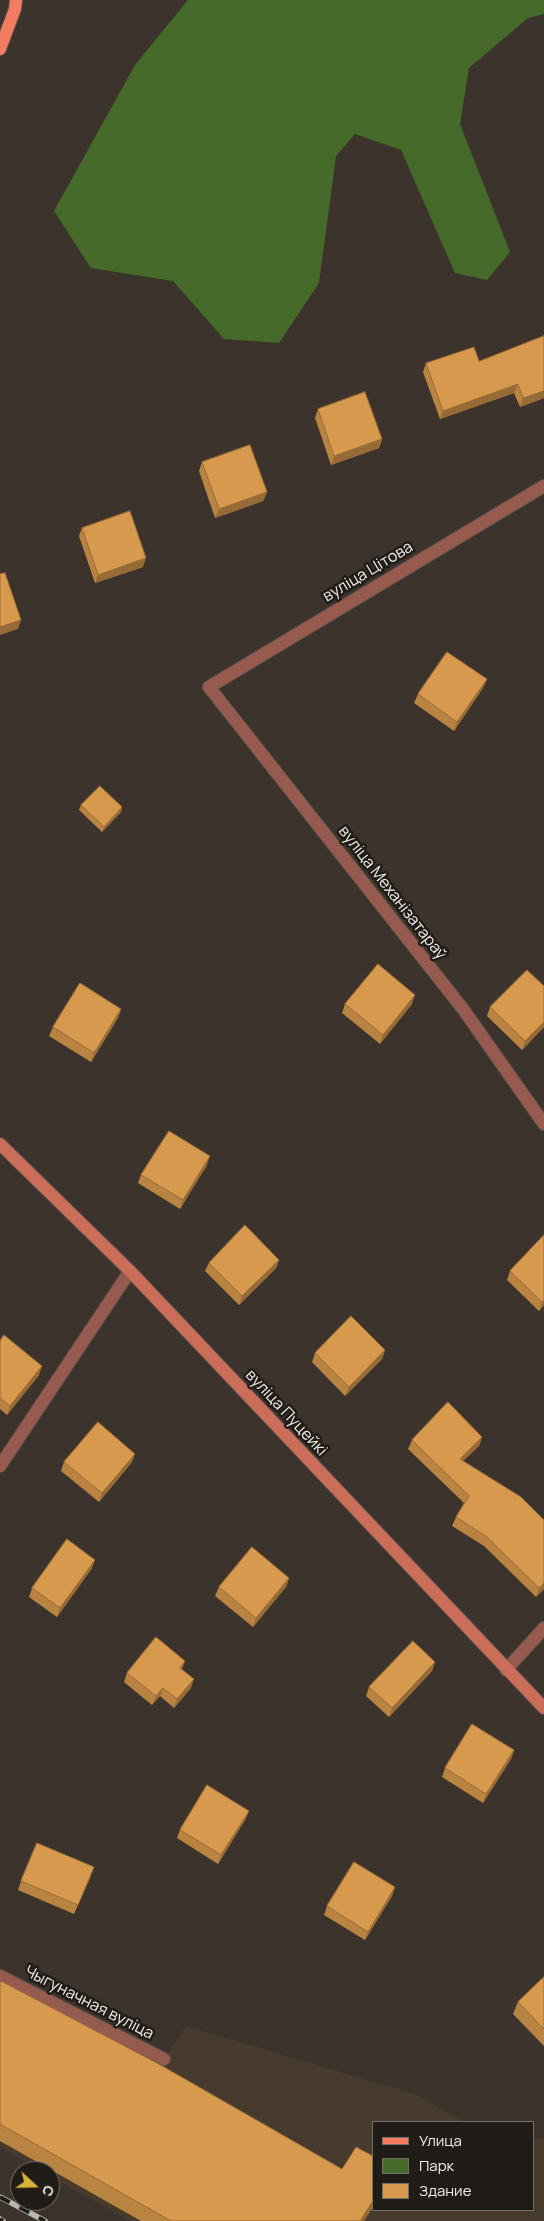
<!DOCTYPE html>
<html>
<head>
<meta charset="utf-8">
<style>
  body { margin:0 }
  #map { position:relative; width:544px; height:2221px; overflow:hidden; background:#3c342c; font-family:Manrope,sans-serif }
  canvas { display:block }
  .legend { position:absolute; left:372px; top:2121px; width:162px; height:90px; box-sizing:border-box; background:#201d19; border:1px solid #74706b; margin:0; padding:6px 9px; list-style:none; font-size:15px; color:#f1ece7 }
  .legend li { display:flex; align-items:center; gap:10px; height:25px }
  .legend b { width:25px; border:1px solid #74706b }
  .north { position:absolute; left:10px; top:2161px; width:50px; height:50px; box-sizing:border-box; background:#201d19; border:1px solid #74706b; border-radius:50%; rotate:111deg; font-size:14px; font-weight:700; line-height:20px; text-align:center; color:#f1ece7 }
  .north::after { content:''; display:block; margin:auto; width:18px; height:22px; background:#d7b434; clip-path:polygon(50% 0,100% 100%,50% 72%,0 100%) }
</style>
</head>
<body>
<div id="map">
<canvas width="544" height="2221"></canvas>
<ul class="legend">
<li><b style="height:6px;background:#f27b60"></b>Улица</li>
<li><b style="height:14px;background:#466a29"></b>Парк</li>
<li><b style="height:14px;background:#d7994d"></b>Здание</li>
</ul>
<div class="north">С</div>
</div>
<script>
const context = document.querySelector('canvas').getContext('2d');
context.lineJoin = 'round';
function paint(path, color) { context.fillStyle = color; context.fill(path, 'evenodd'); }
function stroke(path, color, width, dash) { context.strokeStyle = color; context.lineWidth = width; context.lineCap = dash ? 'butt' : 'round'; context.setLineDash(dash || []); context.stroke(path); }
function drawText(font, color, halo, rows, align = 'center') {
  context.font = font + ' Manrope,sans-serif'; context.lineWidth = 5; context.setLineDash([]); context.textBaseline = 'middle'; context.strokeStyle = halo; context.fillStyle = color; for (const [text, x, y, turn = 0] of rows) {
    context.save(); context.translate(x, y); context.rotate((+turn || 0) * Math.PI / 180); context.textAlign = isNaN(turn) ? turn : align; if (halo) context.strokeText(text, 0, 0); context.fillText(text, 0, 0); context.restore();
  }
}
paint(new Path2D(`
  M0 1998 153 2077 186 2026 414 2094 465 2122H373V2210H533V2139L544 2138V2221H130L50 2176V2171H42L0 2147Z`), '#473b2e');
paint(new Path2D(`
  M188 0H544V14L528 18 469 68 460 124 510 252 487 280 455 273 401 150 355 134 336 156 319 283 279 343 224 339 173 281 91 268 54 211 135 65Z`), '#466a29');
const minor = new Path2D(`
  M544 486 209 687 463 1009 544 1124
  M0 1466 130 1271
  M506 1670 544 1628
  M0 1976 164 2059`);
const secondary = new Path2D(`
  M0 1144 130 1271 544 1708`);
const primary = new Path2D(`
  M0 49 15 9 16 0`);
stroke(minor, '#59514a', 14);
stroke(secondary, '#59514a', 14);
stroke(primary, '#59514a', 14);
stroke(minor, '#965b4e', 12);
stroke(secondary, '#ca6d59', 12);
stroke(primary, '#f27b60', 12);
const rail = new Path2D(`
  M0 2197 45 2221
  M0 2219 3 2221`);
stroke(rail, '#bcb7b1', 5.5);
stroke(rail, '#201d19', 4, [11]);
paint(new Path2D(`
  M479 361 544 398 520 407 514 393 440 419 423 372 426 363Z
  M318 409 382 439 379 448 331 465 315 418Z
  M202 462 267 492 263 501 215 518 199 471Z
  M82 528 143 567 95 583 79 536Z
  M487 679 483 688 454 731 414 703 418 694Z
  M81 805 122 807 121 812 102 832 79 810Z
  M345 1004H412L380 1044 342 1013Z
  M490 1007 544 1027 522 1050 487 1016Z
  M121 1009 118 1018 91 1062 49 1036 53 1027Z
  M207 1165 180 1209 138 1183 141 1175Z
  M544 1235V1305L539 1311 507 1280 510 1271Z
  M279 1260 276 1268 239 1305 205 1271 209 1263Z
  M0 1341 39 1375 7 1415 0 1409Z
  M385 1350 382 1359 345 1396 312 1362 315 1353Z
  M482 1437 479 1446 463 1461 544 1589 536 1597 484 1546 452 1526 456 1517 464 1503 408 1449 412 1440Z
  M64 1462H132L99 1502 61 1471Z
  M92 1568 57 1617 29 1597 32 1588Z
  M289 1578 286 1587 253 1627 215 1596 219 1587Z
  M435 1662 432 1671 389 1717 366 1696 369 1687Z
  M182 1670 191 1688 174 1708 160 1696 152 1705 124 1682 127 1673Z
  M514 1750 511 1759 483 1803 442 1777 445 1768Z
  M249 1811 245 1820 218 1864 177 1838 180 1830Z
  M91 1876 74 1914 18 1890 21 1881Z
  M395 1887 392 1896 365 1940 324 1915 327 1906Z
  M544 1977V2046L513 2014 518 2002Z
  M0 1983 364 2221H141L0 2141Z`), '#b98442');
paint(new Path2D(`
  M518 384 514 393 440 419 443 411Z
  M544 391V398L520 407 523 398Z
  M382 439 379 448 331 465 334 456Z
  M267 492 263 501 215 518 219 509Z
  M146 558 143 567 95 583 98 575Z
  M21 620 18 629 0 635V627Z
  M487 679 483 688 454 731 457 722Z
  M122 807 121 812 102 832 104 827Z
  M415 995 412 1004 380 1044 383 1035Z
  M121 1009 118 1018 91 1062 94 1053Z
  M544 1022V1027L522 1050 525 1041Z
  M210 1156 207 1165 180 1209 183 1200Z
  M279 1260 276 1268 239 1305 242 1296Z
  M544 1300V1305L539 1311 542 1302Z
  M385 1350 382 1359 345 1396 349 1387Z
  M42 1366 39 1375 7 1415 10 1406Z
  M482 1437 479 1446 456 1468 460 1459Z
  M135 1454 132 1462 99 1502 102 1493Z
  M95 1560 92 1568 57 1617 60 1608Z
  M289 1578 286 1587 253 1627 256 1618Z
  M544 1583V1589L536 1597 539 1588Z
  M185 1661 182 1670 180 1668Z
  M435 1662 432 1671 389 1717 392 1708Z
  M194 1679 191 1688 174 1708 177 1699Z
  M163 1688 160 1696 152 1705 156 1696Z
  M514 1750 511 1759 483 1803 486 1794Z
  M249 1811 245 1820 218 1864 221 1855Z
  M395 1887 392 1896 365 1940 368 1932Z
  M373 2201V2207L364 2221H360Z`), '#966b36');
const building = new Path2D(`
  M544 336V391L523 398 518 384 443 411 426 363 474 347 479 361Z
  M365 392 382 439 334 456 318 409Z
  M250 445 267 492 219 509 202 462Z
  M130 511 146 558 98 575 82 528Z
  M5 573 21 620 0 627V574Z
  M447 652 487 679 457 722 418 694Z
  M100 786 122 807 104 827 81 805Z
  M378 964 415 995 383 1035 345 1004Z
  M527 970 544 986V1022L525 1041 490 1007Z
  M80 983 121 1009 94 1053 53 1027Z
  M169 1131 210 1156 183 1200 141 1175Z
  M245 1225 279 1260 242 1296 209 1263Z
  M544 1235V1300L542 1302 510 1271Z
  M351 1316 385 1350 349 1387 315 1353Z
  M4 1335 42 1366 10 1406 0 1398V1341Z
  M448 1402 482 1437 460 1459 521 1497 544 1520V1583L539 1588 487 1537 456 1517 469 1496 412 1440Z
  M98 1422 135 1454 102 1493 64 1462Z
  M67 1539 95 1560 60 1608 32 1588Z
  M252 1547 289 1578 256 1618 219 1587Z
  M156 1637 185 1661 180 1668 194 1679 177 1699 163 1688 156 1696 127 1673Z
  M413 1641 435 1662 392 1708 369 1687Z
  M472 1724 514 1750 486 1794 445 1768Z
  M207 1785 249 1811 221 1855 180 1830Z
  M37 1843 94 1867 78 1905 21 1881Z
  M354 1862 395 1887 368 1932 327 1906Z
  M544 1977V2029L518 2002Z
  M1 1981 157 2063 342 2169 356 2147 373 2156V2201L360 2221H171L0 2124V1983Z`);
paint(building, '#d7994d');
stroke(building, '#966b36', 1);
drawText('16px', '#f1ece7', '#201d19', [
  ["вуліца Цітова",368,572,-31],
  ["вуліца Механізатараў",392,893,52],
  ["вуліца Пуцейкі",286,1413,47],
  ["Чыгуначная вуліца",89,2003,27]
]);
</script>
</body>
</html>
